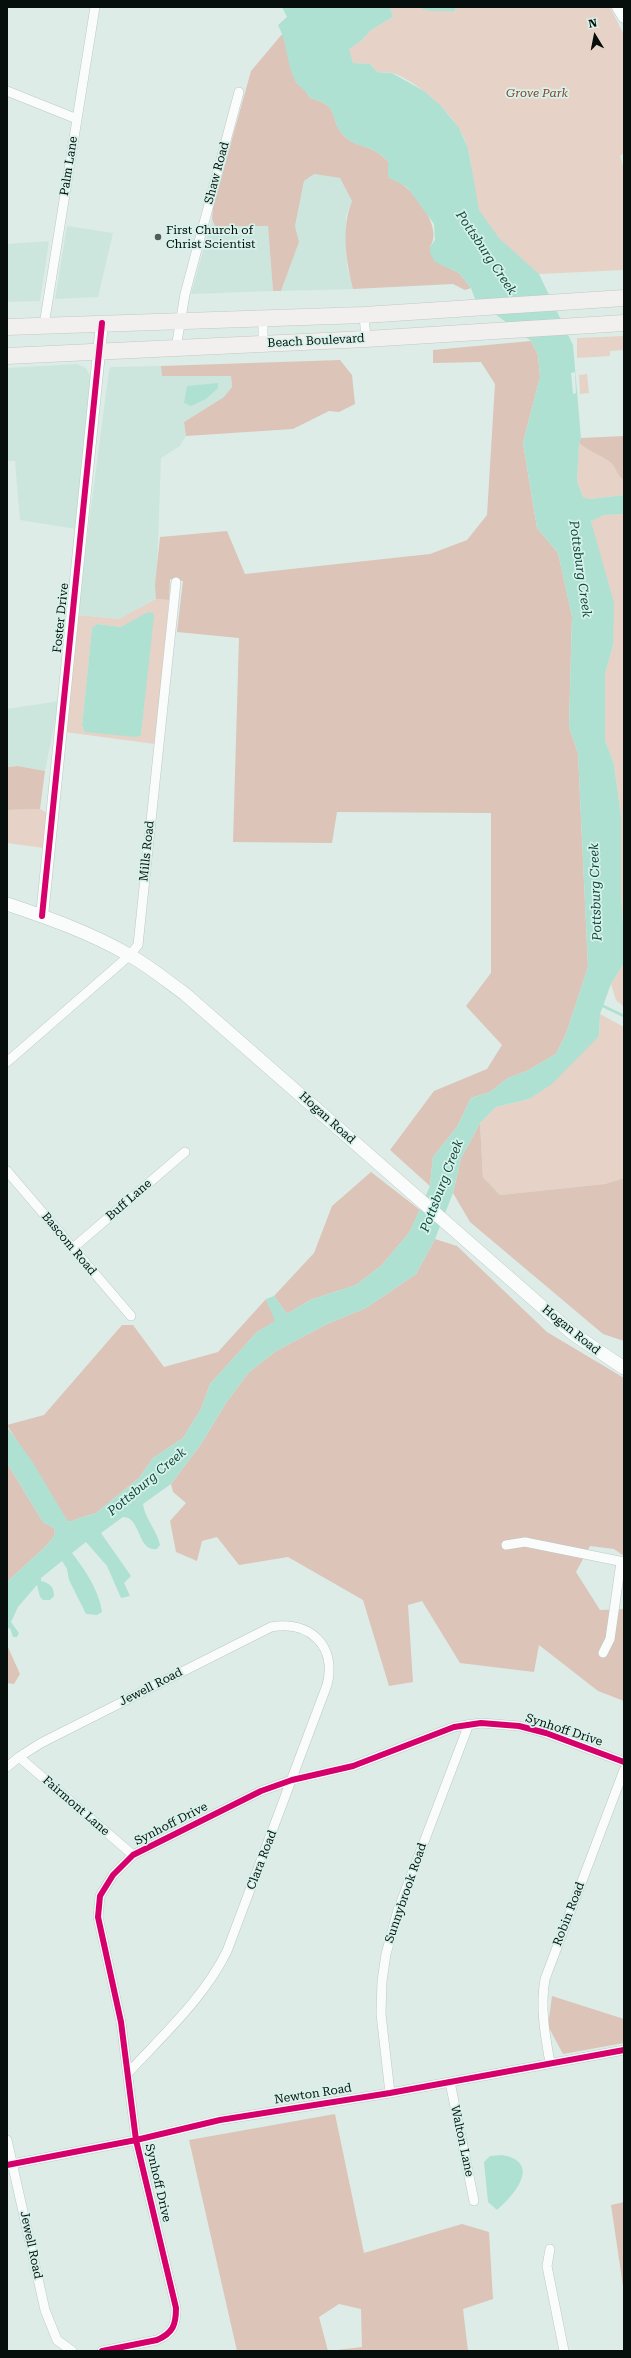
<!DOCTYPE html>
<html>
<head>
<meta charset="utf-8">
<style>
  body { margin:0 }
  #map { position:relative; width:631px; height:2358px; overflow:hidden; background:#ddece7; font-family:"Roboto Serif",serif }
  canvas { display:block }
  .frame { position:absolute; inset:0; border:8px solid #060f0c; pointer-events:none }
  .north { position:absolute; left:575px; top:16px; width:40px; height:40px; -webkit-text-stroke:3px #d7f2ea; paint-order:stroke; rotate:350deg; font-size:11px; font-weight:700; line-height:16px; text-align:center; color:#060f0c }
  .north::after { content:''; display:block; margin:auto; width:14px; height:18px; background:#060f0c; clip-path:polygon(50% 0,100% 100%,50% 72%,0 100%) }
</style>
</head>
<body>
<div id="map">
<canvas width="631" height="2358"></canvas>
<div class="frame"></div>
<div class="north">N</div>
</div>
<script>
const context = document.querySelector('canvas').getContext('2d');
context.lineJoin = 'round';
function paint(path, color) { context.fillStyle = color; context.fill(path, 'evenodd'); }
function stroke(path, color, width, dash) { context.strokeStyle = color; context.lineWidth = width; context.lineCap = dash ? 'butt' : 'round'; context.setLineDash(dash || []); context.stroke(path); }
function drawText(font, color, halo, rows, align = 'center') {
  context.font = font + ' "Roboto Serif",serif'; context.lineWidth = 3.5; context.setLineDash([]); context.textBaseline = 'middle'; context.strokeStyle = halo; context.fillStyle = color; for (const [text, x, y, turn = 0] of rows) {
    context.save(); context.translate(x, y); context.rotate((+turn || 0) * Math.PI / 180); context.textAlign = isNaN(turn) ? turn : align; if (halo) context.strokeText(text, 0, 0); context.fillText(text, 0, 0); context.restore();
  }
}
paint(new Path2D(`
  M314 174 340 178 352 201 346 216 347 266 353 289 281 291 299 242 295 226 304 181Z
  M212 219 216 226H268L273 291 191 294Z
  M67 226 113 233 98 297 55 299Z
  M49 241 40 301 7 302V244Z
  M77 364 86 368 91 378 76 529 20 520 15 461H7V368Z
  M161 366 162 376H231L232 387 224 397 184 422 186 436 180 446 161 458 156 599 119 619 77 615 109 370 111 367Z
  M59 701 45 771 18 766 7 767V709Z`), '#cce6de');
paint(new Path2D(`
  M390 7H420L429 10 442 9 454 12 456 7H610L624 35V153L620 156 624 169V270L539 274C521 258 488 233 479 210 472 191 473 169 468 149 461 120 421 83 393 73 388 72 382 72 377 72L370 64 353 63 348 49 361 41 371 30 393 17Z
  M624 336V350L610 351V356L577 358V338Z
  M587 374 589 393 580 394 579 375Z
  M579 443C589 452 603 456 611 463 617 468 616 476 624 480V495L590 499 583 497 577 481Z
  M624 514V940L621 894V816L614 765 605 740V674L613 645 591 520 604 515Z
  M156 599 169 600 155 744 65 732 77 615 119 619ZM153 613 141 735 82 728 92 628 97 624 121 627Z
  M40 809 48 813 44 848 7 843V810Z
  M624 963V1007L616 1000 611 984Z
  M600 1014 624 1027V1178L605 1184 500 1195 483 1177 480 1123 496 1107 529 1099 599 1036Z`), '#e6d2c7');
paint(new Path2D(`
  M283 33 296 82 306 91 310 98C343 107 327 118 345 137 354 145 363 145 373 150 378 152 383 157 388 161V177C394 180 402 183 407 188 421 201 442 230 430 247L435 261 459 273 471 288 465 290 453 284 353 289C346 261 341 228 352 201L340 178 314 174 304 181 295 226 299 242 281 291H273L268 226H215L212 219 213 208 251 71Z
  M531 341 538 355 540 377 523 443 537 528 558 553 572 616 569 727 578 753 588 967 566 1034 556 1054 527 1071 508 1078 490 1092 471 1098 457 1127 433 1157 430 1186 390 1150 434 1091 487 1069 502 1045 466 1006 491 973V813L337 812 332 843 233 842 239 638 177 632 183 581 170 579 169 600 156 599 155 585 160 537 227 531 245 574 430 554 467 540 487 515 495 384 481 362 433 363V350Z
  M340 360 352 375 355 404 339 412 329 411 293 429 186 436 184 422 224 397 232 387 231 376H162L161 366Z
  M624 436V480C616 476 617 468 611 463 603 456 589 452 579 443L581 438Z
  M18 766 45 771 40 809 7 810V767Z
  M480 1123 483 1177 500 1195 605 1184 624 1178V1341L603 1334 470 1222 453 1193 461 1158Z
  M371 1172 420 1210 409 1233 381 1266 356 1285 310 1300 287 1314 274 1296 314 1253 332 1206Z
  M435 1239 457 1246 547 1332 624 1378V1556L614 1549 590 1546 576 1572 600 1610 624 1609V1701L598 1691 539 1645 534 1672 460 1663 422 1601 408 1605 413 1682 389 1686 363 1600 288 1557 239 1565 217 1537 202 1541 197 1561 176 1552 170 1521 186 1503 173 1492 171 1484 201 1444 226 1403 248 1373 276 1351 327 1324 366 1308 416 1274Z
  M266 1299 276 1321 257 1332 210 1384 201 1409 183 1438 153 1458 139 1478 96 1513 68 1522 7 1425 44 1415 122 1325H133L164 1367 218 1352Z
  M7 1463 43 1522 54 1528 55 1535 46 1546 7 1582Z
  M7 1645 20 1674 14 1684 7 1683Z
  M552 1996 624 2019V2043L563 2054 548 2026Z
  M335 2114 364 2253 462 2224 489 2232 493 2299 463 2309 468 2351H237L189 2140ZM339 2304 361 2309 362 2347 328 2351 319 2317Z
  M624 2202V2293L611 2205Z`), '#dcc4b9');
paint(new Path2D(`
  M282 7H390L393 17 371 30 361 41 349 49 353 63 370 64 377 72 392 73 424 91 441 106 459 128 468 148 479 210 499 238 539 274 573 345 581 438 579 444 577 481 583 497 590 499 624 495V514L604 515 591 521 614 603 613 645 605 674V740L614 765 621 816V894L624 940V963L611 984 600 1014 599 1036 552 1084 529 1099 496 1107 480 1123 461 1158 453 1193 435 1239 416 1274 366 1308 327 1324 276 1351 248 1373 226 1403 201 1444 171 1484 143 1504C145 1519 157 1530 160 1545L157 1549C140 1551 141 1529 131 1520 130 1518 125 1517 123 1517L101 1533 131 1576 124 1583 130 1596 121 1598 107 1566 86 1542 72 1553C85 1570 99 1590 102 1612L97 1615 86 1614 69 1580 67 1569 62 1561 41 1578V1581C50 1583 54 1587 54 1596L50 1600H43L40 1597 37 1585 18 1607 11 1622 19 1633 17 1637H13L10 1628 7 1629V1582L46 1546 55 1535 54 1528 43 1522 7 1463V1427L32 1461 68 1522 96 1513 139 1478 153 1458 183 1438 201 1409 210 1384 257 1332 275 1321 266 1299 274 1296 287 1314 310 1300 356 1285 381 1266 409 1233 430 1186 433 1157 457 1127 471 1098 490 1092 508 1078 527 1071 556 1054 566 1034 588 967 578 753 569 727 572 616 558 553 537 528 523 443 540 377 538 355 531 341 475 299 471 288 459 273 435 262 430 253V247L435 240 434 224 407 187 388 177V161C383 157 378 152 373 150 362 145 354 145 345 137 327 119 343 107 310 98 307 91 300 88 296 82 286 65 288 43 278 25L287 17Z
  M420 7H456L454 12C444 9 428 14 420 7Z
  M218 383V388L206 399 191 406 184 403 187 386Z
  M148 612 153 613 154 616 141 735 136 737 85 732 82 726 92 628 97 624 121 627Z
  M502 2155C542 2162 515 2195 497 2210L488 2202 484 2162 490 2156Z`), '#afe1d3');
paint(new Path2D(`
  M575 372 576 393 573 394 571 373Z`), '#ddece7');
stroke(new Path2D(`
  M603 1006 624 1016`), '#afe1d3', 2.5);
const minor = new Path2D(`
  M7 91 77 119
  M364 315 366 339
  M263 317V344
  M44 325 95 7
  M176 348 185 294 239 92
  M7 1062 130 955 138 945 176 582
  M7 1171 131 1316
  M73 1248 185 1152
  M506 1545 525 1542 624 1562
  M603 1653 610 1639 621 1562
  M19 1757 133 1855
  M7 1767 19 1757 41 1743 271 1627C310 1620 337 1646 327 1685L227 1951C204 1998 163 2035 128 2073
  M550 2063C545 2035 540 2008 545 1979L624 1770
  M450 2082 474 2201
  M390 2093 381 2014 382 1981 386 1954 398 1910 469 1724
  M7 2140 45 2310 57 2340 72 2351
  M7 2165 136 2140 220 2120 390 2093 624 2050
  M550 2249 547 2266 564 2351
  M102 2351 157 2340C173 2333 176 2325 176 2308L136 2140 121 2022 98 1917 100 1896 113 1875 133 1855 261 1791 292 1780 353 1766 454 1727 481 1723 519 1726 546 1733 624 1762`);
const tertiary = new Path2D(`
  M618 7 624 17
  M42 916 102 323`);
const secondary = new Path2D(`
  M7 904C49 918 91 933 129 955 149 966 167 981 185 994L572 1333 624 1368`);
const trunk = new Path2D(`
  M7 327 364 315 624 298
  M7 356 366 339 624 323`);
stroke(minor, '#bcc8c4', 10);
stroke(tertiary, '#bcc8c4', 13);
stroke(secondary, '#bcc8c4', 14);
stroke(trunk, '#c1c8c6', 17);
stroke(minor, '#fafcfb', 9);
stroke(tertiary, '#fafcfb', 12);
stroke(secondary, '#fafcfb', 13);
stroke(trunk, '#f2f0ee', 16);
stroke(new Path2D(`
  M42 916 102 323
  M7 2165 136 2140 220 2120 390 2093 624 2050
  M102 2351 157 2340C173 2333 176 2325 176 2308L136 2140 121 2022 98 1917 100 1896 113 1875 133 1855 261 1791 292 1780 353 1766 454 1727 481 1723 519 1726 546 1733 624 1762`), '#d6006c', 6);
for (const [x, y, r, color] of [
  [158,237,4,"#515c59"]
]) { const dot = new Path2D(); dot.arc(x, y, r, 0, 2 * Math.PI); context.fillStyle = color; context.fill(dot); stroke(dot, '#d7f2ea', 1.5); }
drawText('italic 12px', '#85412b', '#d7f2ea', [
  ["Grove Park",537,93]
]);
drawText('12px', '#060f0c', '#d7f2ea', [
  ["Palm Lane",69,166,-81],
  ["Shaw Road",217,173,-75],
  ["Beach Boulevard",316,341,-3],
  ["Foster Drive",61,618,-84],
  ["Mills Road",147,851,-84],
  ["Hogan Road",327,1118,42],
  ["Buff Lane",129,1200,-41],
  ["Bascom Road",69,1244,50],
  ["Hogan Road",571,1330,39],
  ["Jewell Road",151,1687,-27],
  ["Synhoff Drive",564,1730,18],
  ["Fairmont Lane",76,1806,41],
  ["Synhoff Drive",171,1824,-27],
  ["Clara Road",262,1860,-69],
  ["Sunnybrook Road",406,1893,-71],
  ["Robin Road",569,1914,-69],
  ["Newton Road",313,2094,-9],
  ["Walton Lane",462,2141,78],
  ["Synhoff Drive",158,2183,77],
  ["Jewell Road",31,2245,78]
]);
drawText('12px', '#060f0c', '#d7f2ea', [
  ["First Church of",166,230],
  ["Christ Scientist",166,244]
], 'left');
drawText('italic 13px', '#0e473c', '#d7f2ea', [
  ["Pottsburg Creek",486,253,56],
  ["Pottsburg Creek",580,569,82],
  ["Pottsburg Creek",596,892,-92],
  ["Pottsburg Creek",442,1186,-69],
  ["Pottsburg Creek",147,1482,-40]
]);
</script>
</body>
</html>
